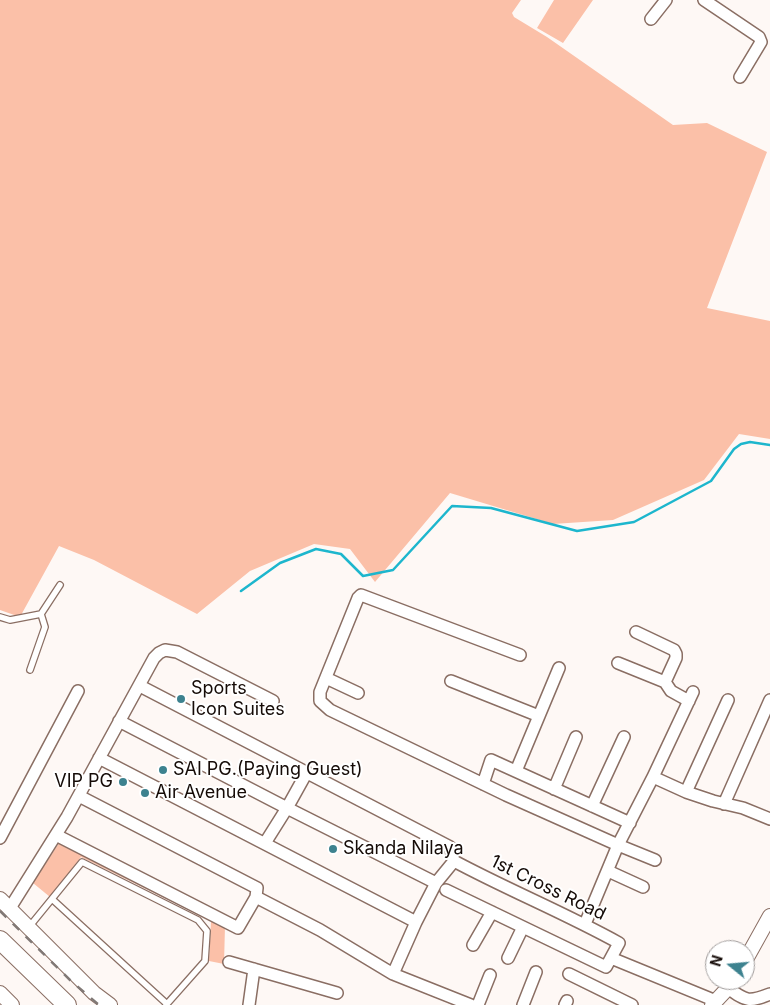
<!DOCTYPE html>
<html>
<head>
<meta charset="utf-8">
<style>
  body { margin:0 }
  #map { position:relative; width:770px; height:1005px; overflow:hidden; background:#fef8f5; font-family:Inter,sans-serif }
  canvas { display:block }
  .north { position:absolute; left:705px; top:940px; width:50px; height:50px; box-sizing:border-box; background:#fff; border:1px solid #a19d9c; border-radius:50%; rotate:287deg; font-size:14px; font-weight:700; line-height:20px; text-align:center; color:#150b07 }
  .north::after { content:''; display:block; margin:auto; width:18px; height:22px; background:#3d828f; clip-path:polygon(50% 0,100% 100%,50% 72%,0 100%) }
</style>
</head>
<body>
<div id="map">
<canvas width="770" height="1005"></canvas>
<div class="north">N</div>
</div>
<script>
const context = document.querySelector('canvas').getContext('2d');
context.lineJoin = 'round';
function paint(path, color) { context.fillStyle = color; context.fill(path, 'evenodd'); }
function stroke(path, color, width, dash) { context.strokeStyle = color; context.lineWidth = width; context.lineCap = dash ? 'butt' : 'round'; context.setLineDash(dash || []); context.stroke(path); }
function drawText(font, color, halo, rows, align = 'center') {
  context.font = font + ' Inter,sans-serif'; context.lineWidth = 4; context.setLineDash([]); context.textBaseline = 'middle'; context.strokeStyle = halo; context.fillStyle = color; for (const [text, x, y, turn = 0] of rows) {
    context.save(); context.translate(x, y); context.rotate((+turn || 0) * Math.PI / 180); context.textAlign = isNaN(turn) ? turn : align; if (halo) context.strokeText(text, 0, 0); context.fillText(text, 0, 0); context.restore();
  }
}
paint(new Path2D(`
  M0 0H521L512 13 514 17 547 37 673 125 707 123 767 152 707 308 770 321V439L739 434 704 480 613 520 553 524 450 493 375 582 350 549 314 544 250 571 197 614 94 560 59 546 20 617 0 610Z
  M554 0H593L563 43 537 28Z
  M61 840 225 926 224 964 209 961 211 921 81 857 50 897 33 883Z`), '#fbc0a8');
stroke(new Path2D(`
  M241 591 280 563 316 549 341 554 363 576 393 570 452 506 491 508 577 531 634 522 711 481 734 449 741 444 750 442 770 445`), '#1db6cd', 2.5);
const service = new Path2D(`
  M0 617 10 620 41 614 60 585
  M30 670 45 627 41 614
  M52 899 167 1004
  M29 927 82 862 198 920 207 931 205 961 166 1005`);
const minor = new Path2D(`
  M704 0 759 37 761 42 740 77
  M651 19 666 0
  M636 632 674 650 676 654V658L665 682
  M520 655 361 595 358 598 320 692V701L330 710 506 795 618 845 653 777 686 792 713 801 743 808 770 819
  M618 663 665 682 671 691 689 701
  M326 678 358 693
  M451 681 539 716
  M140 686 450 847 454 861C508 890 565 913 619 943L606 967 446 890
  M119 721 287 808 436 883 416 922
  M516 771 559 668
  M653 777 693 692
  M483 784 491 760 630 823
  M554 789 576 737
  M686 792 728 700
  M79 796 257 888 256 897
  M724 804 770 700
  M592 806 624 737
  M56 835 238 928 256 897 320 930 393 974 416 922 99 758
  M0 838 78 691
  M265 843 287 808 307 772
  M608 871 643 887
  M436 883 454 861
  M10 908 67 817 154 658 159 653 165 650 177 652 273 701
  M585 924 618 845 655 860
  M473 945 492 912
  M508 958 523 927
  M611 958 716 1001
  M229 962 337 993
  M393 974 471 1005
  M569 974 632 1005
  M728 988C747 1002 749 1002 770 994
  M249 1005 254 969
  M478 1005 490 975
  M523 1005 536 972
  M565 1005 567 1001`);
const tertiary = new Path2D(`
  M0 899 94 993 110 1005
  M745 961 770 916
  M0 993 12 1005
  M712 1005 728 988 733 980`);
const trunk = new Path2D(`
  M0 940 67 1005`);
stroke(service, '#8a6e63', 8);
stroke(minor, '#8a6e63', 14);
stroke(tertiary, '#8a6e63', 16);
stroke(trunk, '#8a6e63', 20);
stroke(service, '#fff', 5.5);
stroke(minor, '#fff', 11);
stroke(tertiary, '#fff', 14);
stroke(trunk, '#fff', 18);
stroke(new Path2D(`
  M0 911 70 980 99 1005`), '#817976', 2.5, [9, 9]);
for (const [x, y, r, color] of [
  [181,699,5,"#3d828f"],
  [163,770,5,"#3d828f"],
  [123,782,5,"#3d828f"],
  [145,793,5,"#3d828f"],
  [333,849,5,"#3d828f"]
]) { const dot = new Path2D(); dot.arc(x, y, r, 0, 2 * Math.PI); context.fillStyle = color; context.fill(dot); stroke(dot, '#fff', 2); }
drawText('18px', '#150b07', '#fff', [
  ["Sports",191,689],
  ["Icon Suites",191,710],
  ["SAI PG.(Paying Guest)",173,770],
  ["VIP PG",113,782,"right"],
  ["Air Avenue",155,793],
  ["Skanda Nilaya",343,849]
], 'left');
drawText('18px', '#150b07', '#fff', [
  ["1st Cross Road",548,888,26]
]);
</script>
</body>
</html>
